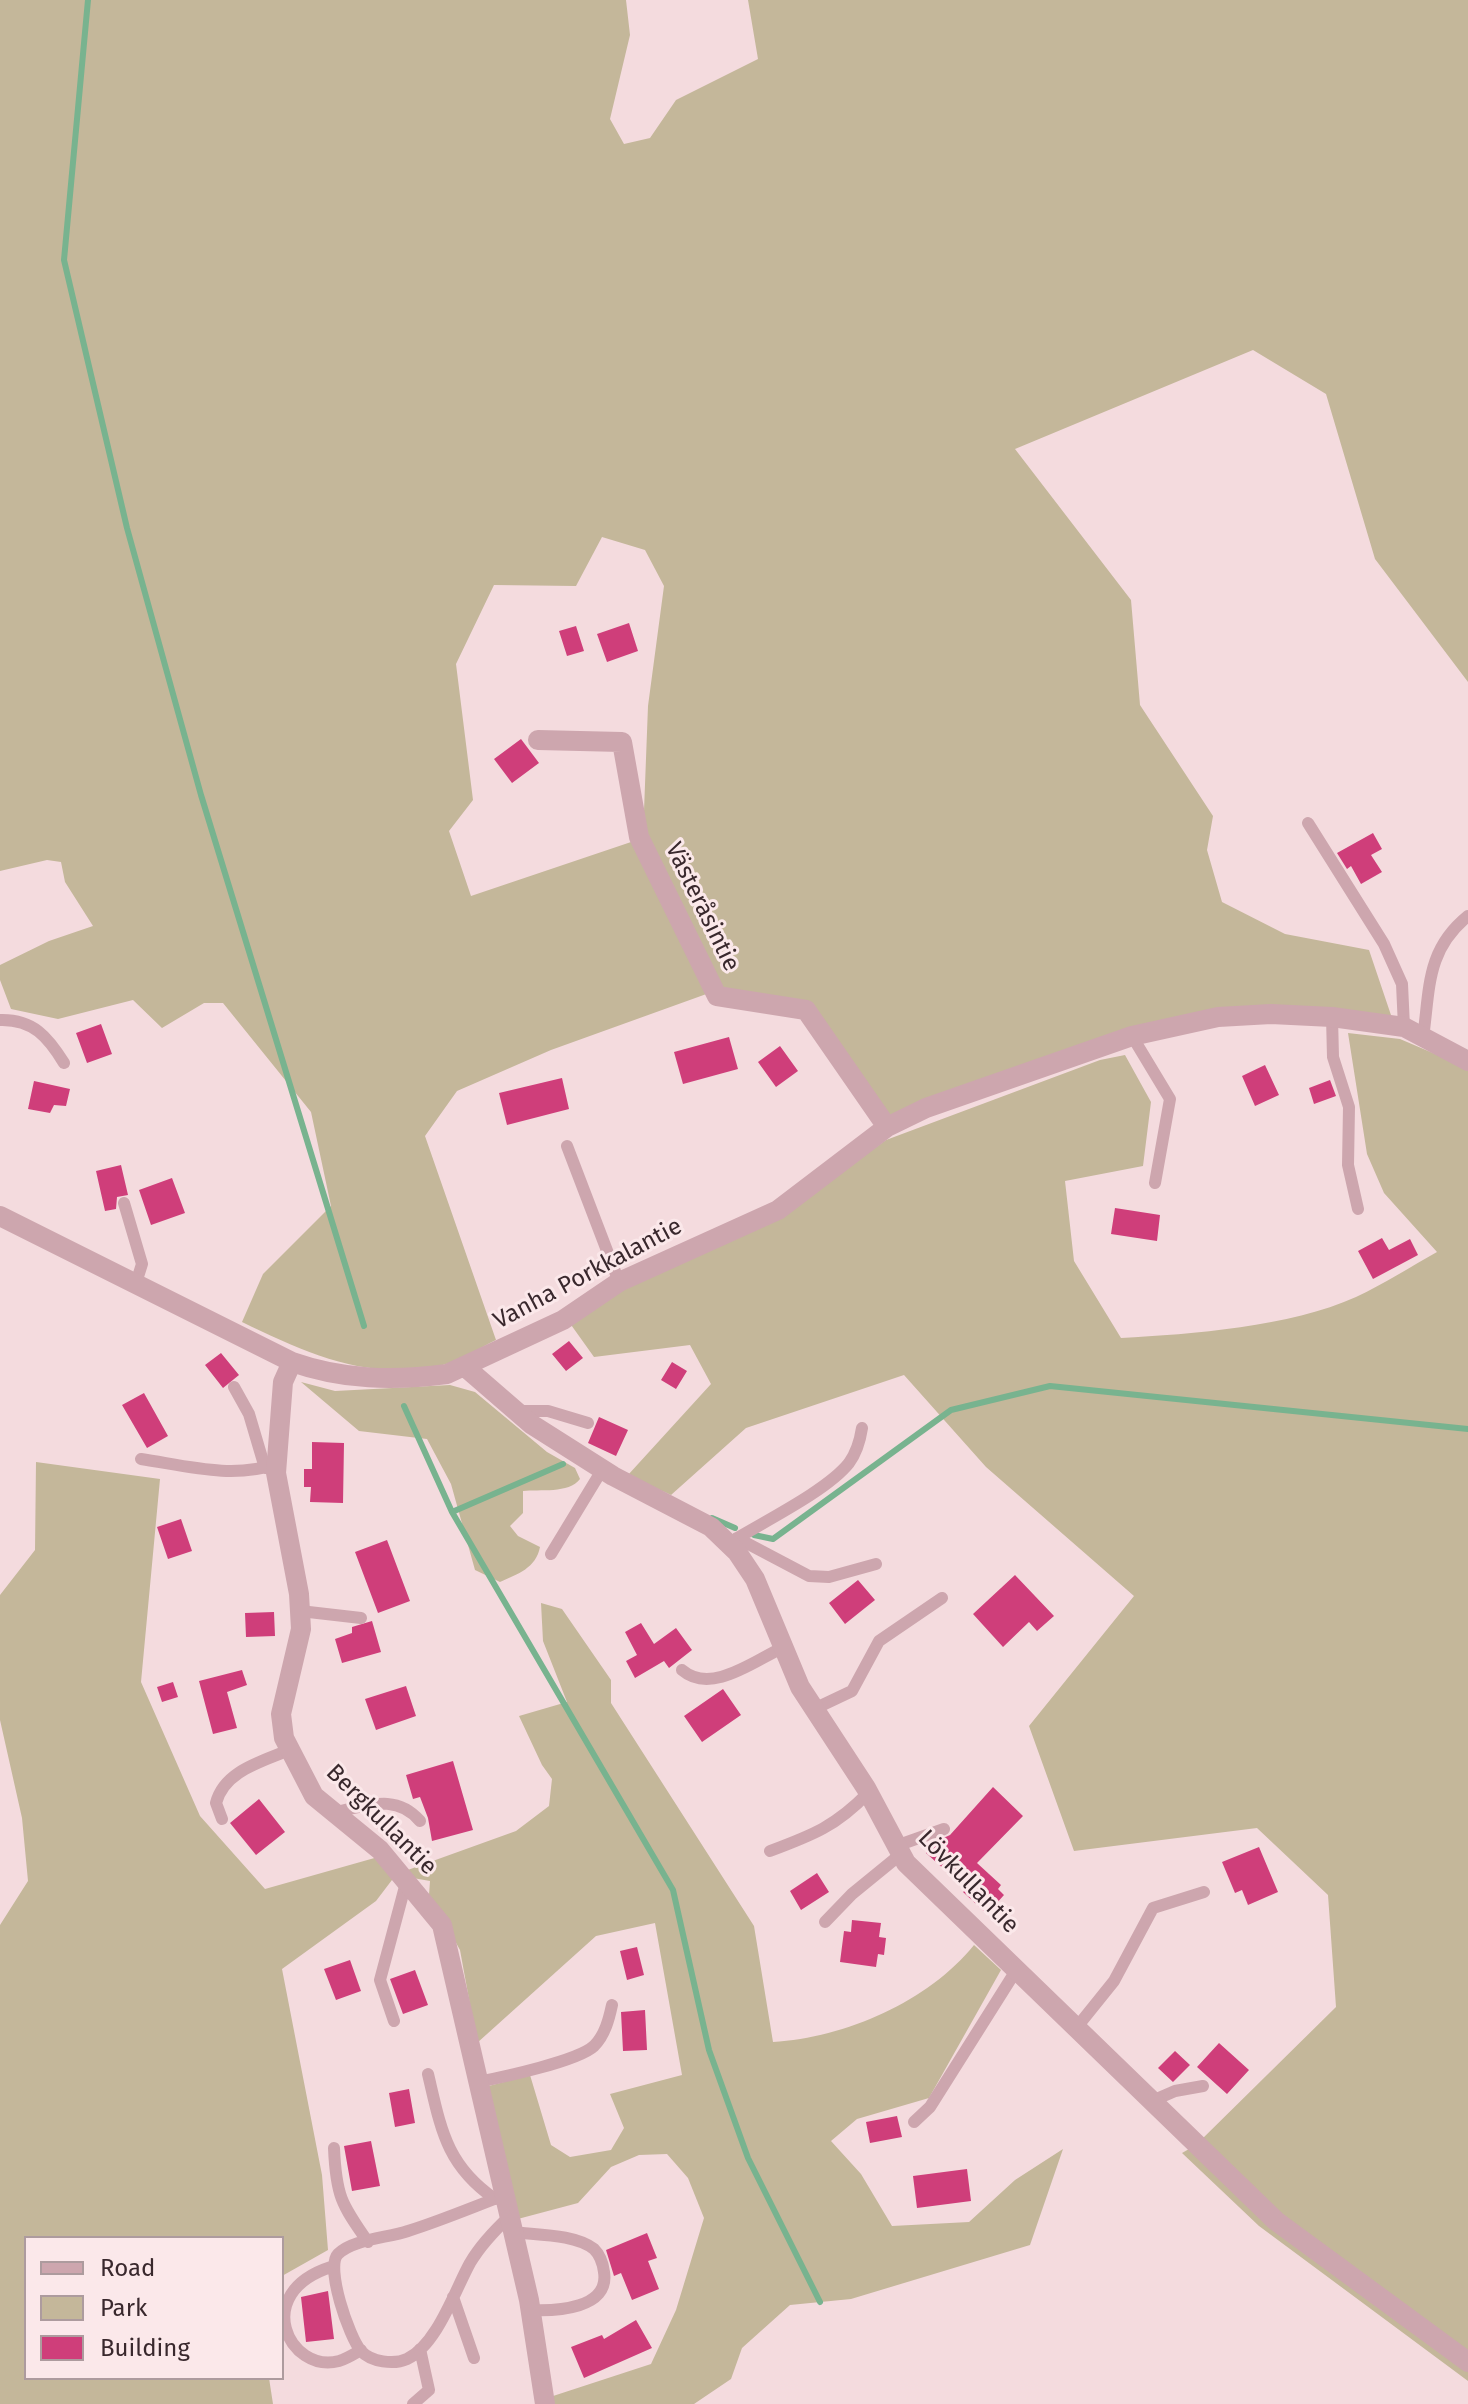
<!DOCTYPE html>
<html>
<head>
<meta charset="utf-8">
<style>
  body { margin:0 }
  #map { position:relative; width:1468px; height:2404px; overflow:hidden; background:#f4dbde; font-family:"Fira Sans",sans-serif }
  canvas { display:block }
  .legend { position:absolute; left:24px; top:2236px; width:260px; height:144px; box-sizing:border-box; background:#fbe8ea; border:2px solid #ad9b9e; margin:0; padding:10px 14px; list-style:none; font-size:24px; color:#39282d }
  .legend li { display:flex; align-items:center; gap:16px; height:40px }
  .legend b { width:40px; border:2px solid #ad9b9e }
</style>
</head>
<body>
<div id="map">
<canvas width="1468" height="2404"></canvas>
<ul class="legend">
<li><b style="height:10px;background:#cda6ae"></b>Road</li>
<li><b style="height:22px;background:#c4b79a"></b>Park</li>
<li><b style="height:22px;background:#cf3e7a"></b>Building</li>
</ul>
</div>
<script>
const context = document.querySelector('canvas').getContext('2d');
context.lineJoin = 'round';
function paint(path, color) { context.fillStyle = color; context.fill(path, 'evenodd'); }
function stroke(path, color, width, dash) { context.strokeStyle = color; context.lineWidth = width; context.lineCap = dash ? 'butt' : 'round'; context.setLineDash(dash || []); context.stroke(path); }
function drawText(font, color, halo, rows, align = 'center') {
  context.font = font + ' "Fira Sans",sans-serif'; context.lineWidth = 6; context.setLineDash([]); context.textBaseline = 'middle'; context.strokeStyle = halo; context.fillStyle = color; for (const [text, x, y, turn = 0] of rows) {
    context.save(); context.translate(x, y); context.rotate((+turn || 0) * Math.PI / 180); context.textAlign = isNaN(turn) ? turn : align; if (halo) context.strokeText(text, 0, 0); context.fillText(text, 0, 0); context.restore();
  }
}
paint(new Path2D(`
  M0 0H626L630 35 610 119 624 144 650 138 676 100 758 59 748 0H1468V682L1375 559 1326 394 1253 350 1015 449 1131 600 1140 705 1213 816 1207 850 1222 902 1285 934 1369 950 1393 1021 1254 1008 888 1118 810 1005 720 990 643 837 648 706 664 586 645 550 602 537 576 586 494 585 456 664 473 800 449 831 471 896 637 840 712 992 551 1050 457 1091 425 1136 496 1340C479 1348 458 1362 439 1366 367 1381 306 1353 242 1322L263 1274 331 1206 311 1112 223 1003H204L162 1028 133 1000 58 1019 11 1009 0 980V965L49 941 93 926 65 882 61 862 47 860 0 871Z
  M1348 1033 1400 1039 1468 1068V2356L1282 2219 1199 2142 1336 2007 1328 1895 1257 1828 1074 1851 1029 1726 1134 1596 986 1467 904 1375 746 1428 671 1495 628 1475 711 1384 690 1345 594 1357 569 1322 638 1280 781 1215 886 1140 1100 1060 1125 1055 1151 1102 1143 1166 1065 1181 1074 1261 1121 1338C1192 1334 1290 1327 1356 1297 1384 1284 1410 1267 1437 1252L1384 1193 1367 1154Z
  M301 1382 335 1391 450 1385 475 1392 547 1452 575 1468 580 1479C569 1494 539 1489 523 1491V1513L510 1526 518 1536 540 1547C536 1568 518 1574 500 1582L475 1570 451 1484 427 1439 359 1431Z
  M36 1462 160 1479 141 1682 200 1816 265 1889 378 1857 395 1876 376 1901 282 1969 322 2175 328 2250 282 2276V2238H26V2378H269L273 2404H0V1925L28 1881 22 1818 0 1720V1595L35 1550Z
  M541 1603 562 1609 611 1680V1703L754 1926 773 2042C845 2038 929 2001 974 1945L1001 1970 929 2098 857 2119 831 2141 861 2174 892 2226 969 2222 1015 2180 1063 2149 1030 2245 851 2299 790 2305 742 2348 731 2379 694 2404H550V2397L651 2364 676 2310 704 2218 688 2178 667 2154 639 2155 611 2167 578 2203 514 2220 485 2087 530 2075 551 2145 570 2157 611 2150 624 2128 610 2094 682 2075 655 1923 596 1936 477 2043 460 1950 429 1895 430 1881 413 1878 405 1871 516 1831 549 1806 552 1779 542 1765 519 1716 567 1702 543 1641Z
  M1189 2149 1468 2369V2381L1259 2226 1182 2153Z`), '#c4b79a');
stroke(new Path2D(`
  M88 0 64 260 127 528 201 795 364 1326
  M404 1406 452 1512 563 1464
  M452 1512 673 1890 709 2050 748 2158 820 2302
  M712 1518 735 1528
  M754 1535 773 1539 951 1410 1050 1386 1468 1429`), '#78b38f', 6);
paint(new Path2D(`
  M629 623 638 651 607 662 597 634Z
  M576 626 584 651 567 656 559 631Z
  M521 739 539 763 512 783 494 759Z
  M1373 833 1382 849 1371 855 1382 872 1361 884 1351 866 1347 869 1337 853Z
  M101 1024 112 1054 87 1063 76 1033Z
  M729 1037 738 1069 683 1084 674 1052Z
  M780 1046 798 1071 776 1087 758 1062Z
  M1265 1065 1279 1095 1255 1106 1242 1076Z
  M562 1078 569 1109 507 1125 499 1093Z
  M1330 1080 1336 1096 1314 1104 1309 1088Z
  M34 1081 70 1089 66 1106 54 1105 50 1113 28 1109Z
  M121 1165 128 1195 117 1197 116 1209 105 1211 96 1171Z
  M172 1178 185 1213 151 1225 139 1190Z
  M1115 1208 1160 1215 1157 1241 1111 1234Z
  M1382 1238 1389 1250 1410 1239 1418 1255 1373 1279 1358 1251Z
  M569 1341 583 1358 566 1371 552 1354Z
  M221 1353 239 1375 223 1388 205 1365Z
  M672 1362 687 1371 676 1389 661 1380Z
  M144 1393 168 1436 147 1448 122 1405Z
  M599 1417 628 1430 616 1456 588 1443Z
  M312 1442 344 1443 343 1503 310 1502 311 1487H304V1469H312Z
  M181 1519 192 1551 168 1559 157 1527Z
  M387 1540 410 1601 378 1613 355 1552Z
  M1015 1575 1054 1616 1037 1631 1029 1622 1003 1647 973 1614Z
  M858 1580 875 1600 845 1624 829 1603Z
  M274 1612 275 1636 246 1637 245 1613Z
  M372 1621 381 1652 342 1663 335 1639 352 1633V1627Z
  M641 1623 654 1644 676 1628 692 1650 669 1668 664 1661 635 1678 626 1661 637 1655 625 1632Z
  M242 1670 247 1685 227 1692 237 1728 213 1734 199 1681Z
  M173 1682 178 1697 162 1702 157 1687Z
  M406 1686 416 1716 376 1730 365 1699Z
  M723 1689 741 1715 702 1742 684 1716Z
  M453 1761 473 1830 432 1841 428 1818 420 1797 413 1799 406 1775Z
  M993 1787 1023 1816 977 1863 1001 1885 998 1889 1004 1895 987 1914 963 1892 966 1889 926 1853 937 1841 950 1835Z
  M259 1799 285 1832 256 1855 230 1823Z
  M374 1813H384L397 1825 386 1836 369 1820Z
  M1259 1847 1278 1892 1248 1905 1242 1890 1235 1893 1222 1862Z
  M817 1873 829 1892 801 1910 790 1891Z
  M852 1920 881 1923 879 1937 886 1938 884 1955 878 1954 876 1967 840 1962 844 1931 851 1932Z
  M637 1947 644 1975 627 1980 620 1951Z
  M350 1960 361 1991 336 2000 324 1969Z
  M415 1970 428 2005 403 2014 390 1979Z
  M645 2010 647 2050 623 2051 621 2012Z
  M1219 2043 1249 2070 1227 2094 1197 2067Z
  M1175 2051 1190 2065 1173 2082 1158 2068Z
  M409 2089 415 2123 395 2127 389 2093Z
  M897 2116 902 2137 870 2143 866 2122Z
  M371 2141 380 2186 352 2191 344 2146Z
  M967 2169 971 2201 917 2208 913 2176Z
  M647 2233 657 2258 648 2261 659 2289 632 2300 621 2273 614 2276 606 2250Z
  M328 2291 334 2339 306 2342 301 2297Z
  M636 2320 652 2348 584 2378 571 2347 602 2335 604 2339Z`), '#cf3e7a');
stroke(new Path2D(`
  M1308 823 1384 944 1402 984 1404 1027
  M1332 1017 1333 1057 1349 1107 1348 1165 1358 1209
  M0 1020C33 1019 48 1037 64 1063
  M1132 1036 1170 1099 1155 1183
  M1423 1038C1430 988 1426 950 1468 916
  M567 1146 619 1282
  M124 1203 142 1264 136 1283
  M234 1387 249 1414 265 1468
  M515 1411H548L588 1423
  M141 1459C187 1466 232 1479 277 1464
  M737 1538 809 1576 829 1577 876 1564
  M729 1543C761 1523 827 1491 849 1463 857 1452 860 1441 862 1428
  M551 1554 602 1470
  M300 1611 361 1618
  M682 1670C711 1695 754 1661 782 1648
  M814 1709 852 1691 879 1641 942 1598
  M335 1812C367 1806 396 1793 420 1821
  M222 1819 216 1803C224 1771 261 1762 289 1750
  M896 1846 944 1829
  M770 1851C813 1835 836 1826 868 1793
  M825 1922 852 1894 901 1854
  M394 2021 380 1980 407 1879
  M1077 2027 1114 1981 1153 1908 1204 1892
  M428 2074C441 2129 446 2165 495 2199
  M478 2082C503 2077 578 2061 594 2046 605 2035 609 2019 612 2005
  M1152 2101 1175 2091 1203 2086
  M914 2122 930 2107 1017 1969
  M334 2148C336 2195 341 2204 368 2242
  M505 2195C473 2207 440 2221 408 2231 388 2238 353 2239 338 2254 325 2267 349 2337 361 2351 371 2362 394 2365 407 2359 437 2345 455 2290 470 2263 480 2246 496 2229 510 2216
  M513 2232C537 2235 575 2234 594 2249 600 2255 603 2264 604 2272 610 2309 556 2311 531 2310
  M331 2267C250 2293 289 2374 339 2361 346 2359 354 2354 361 2350
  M453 2297 474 2358
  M413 2404 429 2390 420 2349`), '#cda6ae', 12);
stroke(new Path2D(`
  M538 740 622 742 639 837 717 996 806 1010 887 1127
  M0 1216 292 1362C343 1380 394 1381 447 1374L563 1320 619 1282 778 1210 887 1127 926 1108 1132 1036 1218 1017 1271 1014 1332 1017 1404 1027 1468 1061
  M292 1362 283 1382 276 1473 299 1594 301 1629 281 1714 284 1738 314 1796 380 1850 442 1925 529 2300 545 2404
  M464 1366 531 1424 613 1476 711 1527 737 1552 755 1579 800 1687 866 1788 906 1863 1276 2221 1468 2362`), '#cda6ae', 20);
drawText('24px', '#39282d', '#fbe8ea', [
  ["Västeråsintie",702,907,64],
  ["Vanha Porkkalantie",588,1274,-28],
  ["Bergkullantie",381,1820,45],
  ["Lövkullantie",968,1882,46]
]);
</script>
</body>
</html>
